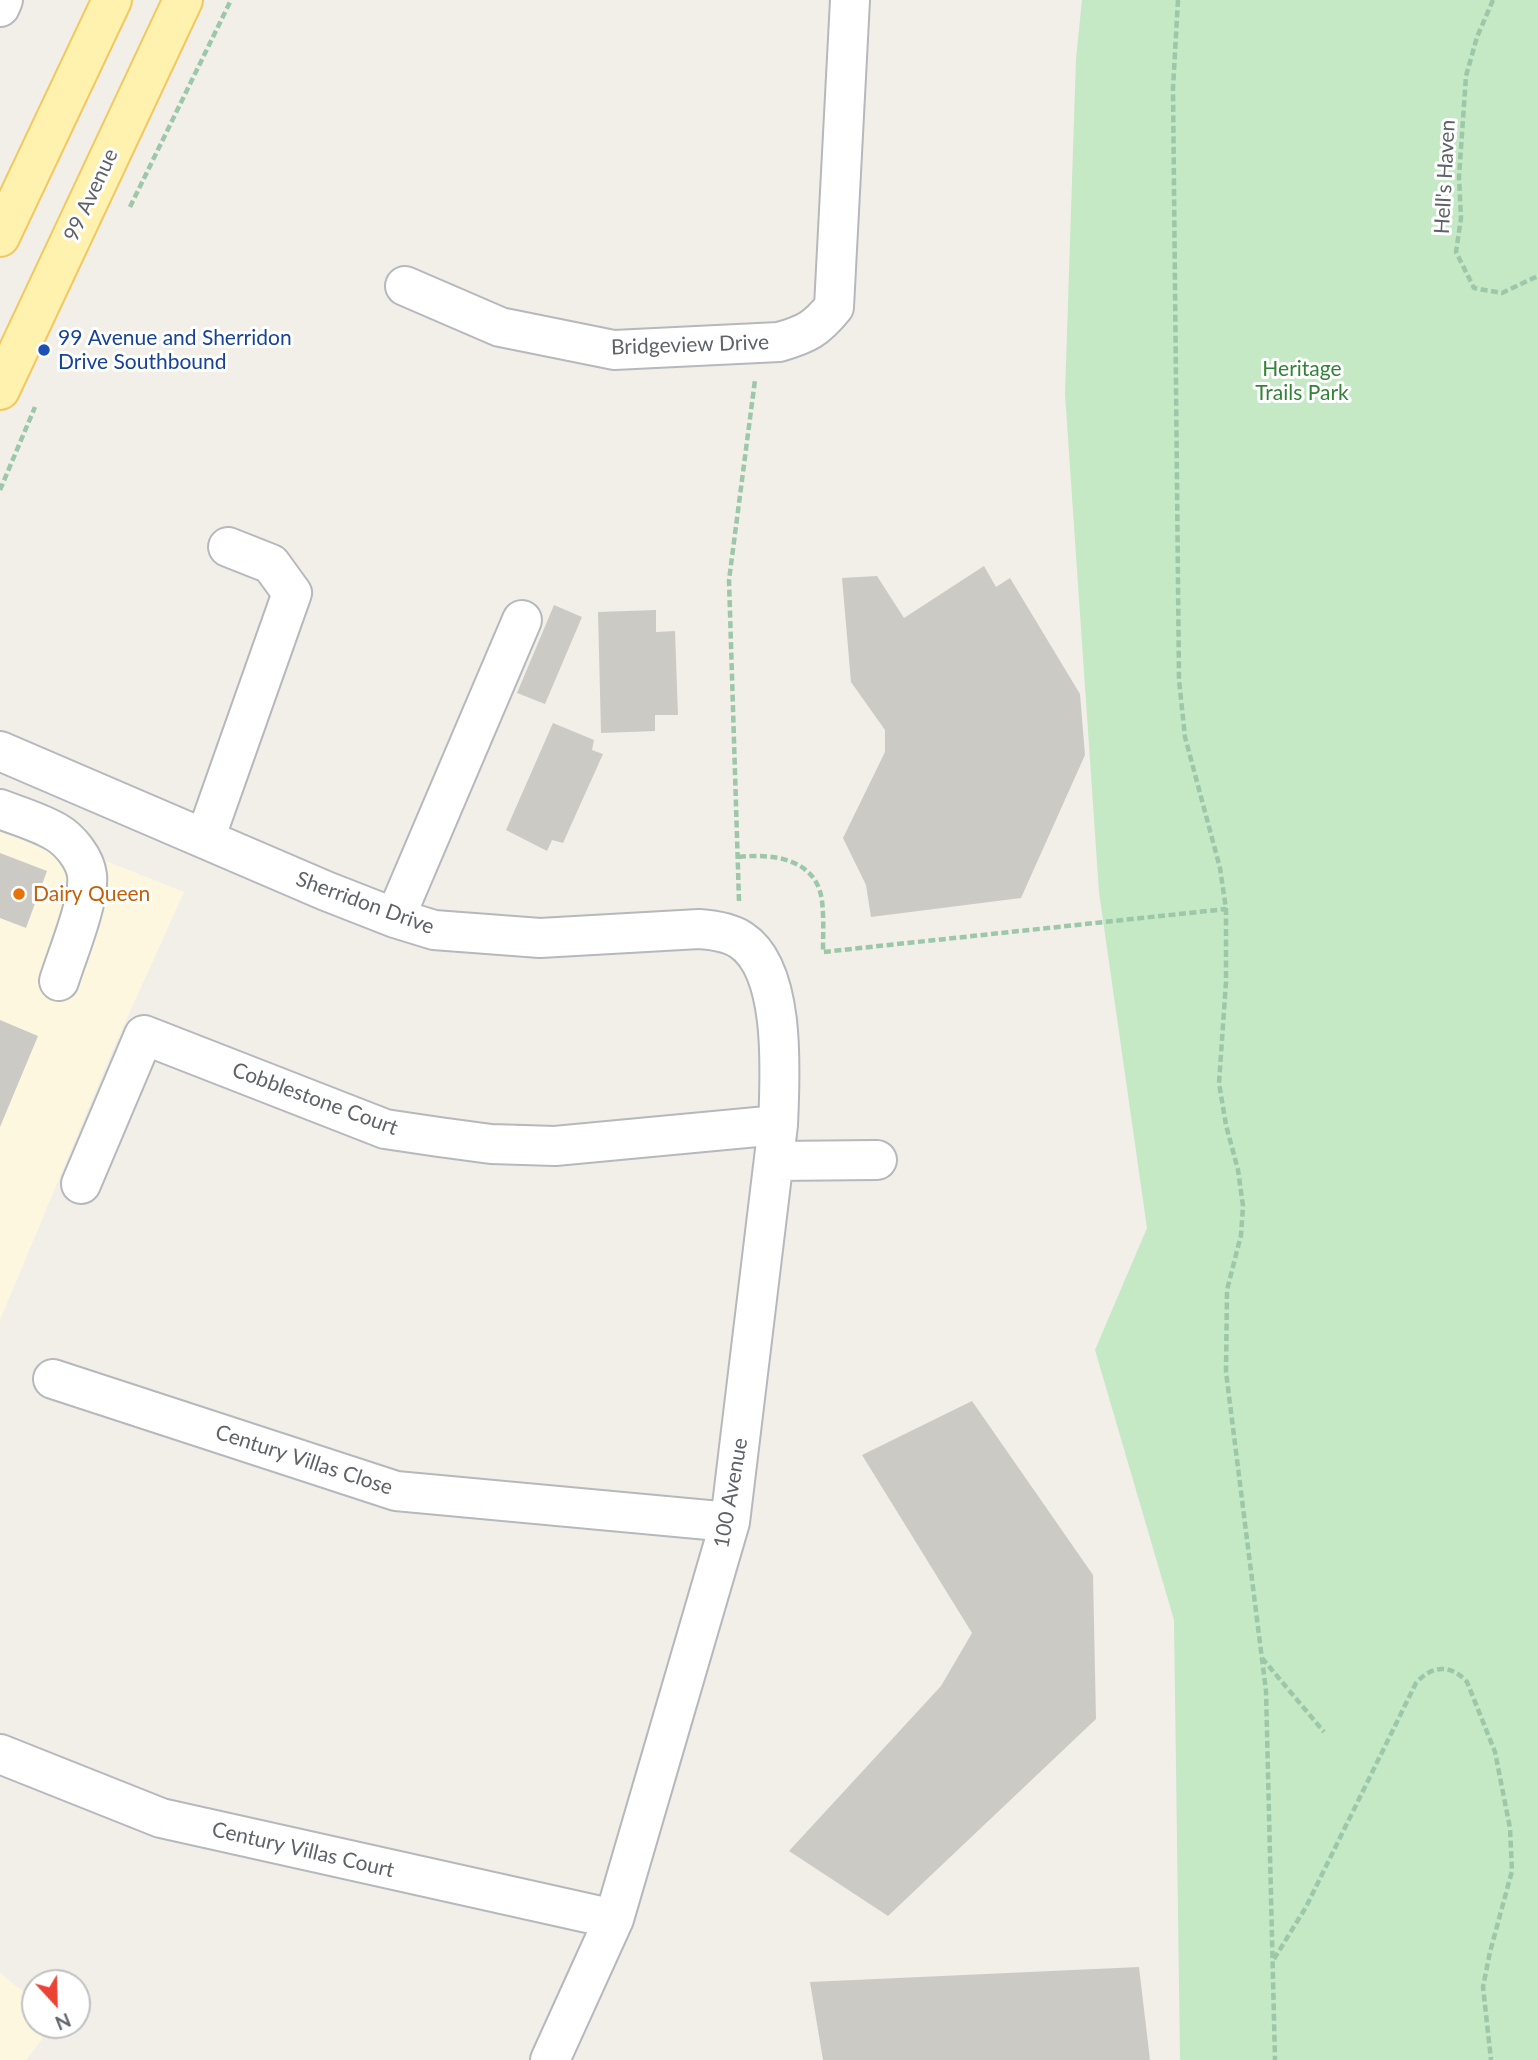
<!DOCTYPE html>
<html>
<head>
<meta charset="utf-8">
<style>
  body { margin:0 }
  #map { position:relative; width:1538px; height:2060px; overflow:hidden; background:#f1efe8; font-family:Lato,sans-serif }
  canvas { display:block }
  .north { position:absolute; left:21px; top:1969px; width:70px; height:70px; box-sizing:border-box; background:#fff; border:2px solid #bfc1c3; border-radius:50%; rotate:158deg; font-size:19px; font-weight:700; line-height:28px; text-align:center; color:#5f6368 }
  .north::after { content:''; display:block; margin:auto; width:24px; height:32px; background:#ea4335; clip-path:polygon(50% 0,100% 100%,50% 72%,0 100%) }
</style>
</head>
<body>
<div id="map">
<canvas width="1538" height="2060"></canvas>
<div class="north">N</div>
</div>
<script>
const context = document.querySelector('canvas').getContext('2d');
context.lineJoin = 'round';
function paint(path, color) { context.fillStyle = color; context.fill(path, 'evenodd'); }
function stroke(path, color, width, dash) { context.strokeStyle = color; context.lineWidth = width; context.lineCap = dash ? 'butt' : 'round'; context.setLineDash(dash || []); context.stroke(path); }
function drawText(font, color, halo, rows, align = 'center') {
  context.font = font + ' Lato,sans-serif'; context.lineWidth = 6; context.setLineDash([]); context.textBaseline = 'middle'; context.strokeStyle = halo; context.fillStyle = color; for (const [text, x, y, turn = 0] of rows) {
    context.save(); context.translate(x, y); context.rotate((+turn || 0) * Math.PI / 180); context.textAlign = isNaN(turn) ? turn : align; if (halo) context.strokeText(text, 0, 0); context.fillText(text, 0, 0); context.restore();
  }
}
paint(new Path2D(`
  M0 819 184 892 114 1047 0 1320Z
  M0 1973 35 2001V2025H53L26 2060H0Z`), '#fef7e0');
paint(new Path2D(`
  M1082 0H1538V2060H1180L1174 1620 1095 1350 1147 1228 1099 892 1065 394 1076 59Z`), '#c5e8c5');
paint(new Path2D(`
  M984 566 996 587 1010 578 1080 694 1085 755 1021 898 871 917 866 885 843 838 885 752V730L851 682 842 578 877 576 904 618Z
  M554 605 582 617 545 704 517 693Z
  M656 610V632L675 631 678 715H655V731L601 733 598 612Z
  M553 723 594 740 592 750 603 754 563 843 552 840 547 851 506 830Z
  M0 853 47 871 26 928 0 918Z
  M0 1020 38 1036 0 1127Z
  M972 1401 1093 1575 1096 1719 888 1916 789 1851 941 1686 972 1633 862 1455Z
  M1139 1967 1150 2060H823L810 1982Z`), '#cccac5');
const minor = new Path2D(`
  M0 7 3 0
  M405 286 500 327 614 350 779 342C807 334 816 329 834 307L850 0
  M0 751 326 891 395 918 434 930 540 938 699 929C713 930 729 932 741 940 787 970 780 1076 778 1125L730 1522 614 1919 550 2060
  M0 809C18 816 39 822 56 832 70 840 85 859 87 875 90 901 67 955 59 981
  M205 839 292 593 271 564 228 547
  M395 918 522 620
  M775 1161 877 1160
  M81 1184 144 1035 385 1129 439 1137 491 1144 555 1146 778 1125
  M53 1379 396 1491 730 1522
  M0 1754 161 1818 614 1919`);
const major = new Path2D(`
  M0 237 112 0
  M0 390 183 0`);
stroke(minor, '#b5b8bc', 42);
stroke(major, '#f2c960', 42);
stroke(new Path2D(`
  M1178 0 1173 88 1179 680 1185 737 1220 868 1226 909V982L1219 1083 1226 1125 1238 1170 1243 1206 1241 1235 1227 1290 1226 1372 1266 1691 1275 2060
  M1493 0 1477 37 1466 76 1459 177 1461 218 1456 252 1474 288 1502 293 1538 276
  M130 207 231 0
  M0 490 35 407
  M739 857C773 853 817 859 822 901 824 918 823 935 823 952L1226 909
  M739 901 729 580 755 380
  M1262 1658 1324 1732
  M1274 1959 1306 1907 1416 1683C1432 1665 1451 1664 1467 1682L1495 1752 1510 1828 1512 1871 1490 1952 1483 1987 1491 2060`), '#9cc7a9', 4.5, [7, 3.5]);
stroke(minor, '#fff', 38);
stroke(major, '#fff2af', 38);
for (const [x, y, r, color] of [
  [44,350,7,"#1a4fb4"],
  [19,894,7,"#e8710a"]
]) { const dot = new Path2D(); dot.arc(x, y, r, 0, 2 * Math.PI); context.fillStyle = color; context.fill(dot); stroke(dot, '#fff', 2.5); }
drawText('21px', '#5f6368', '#fff', [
  ["Hell's Haven",1445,177,-87],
  ["99 Avenue",91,195,-65],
  ["Bridgeview Drive",690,345,-2],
  ["Sherridon Drive",365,903,20],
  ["Cobblestone Court",315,1099,20],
  ["Century Villas Close",304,1460,18],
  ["100 Avenue",731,1493,-80],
  ["Century Villas Court",303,1850,13]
]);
drawText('21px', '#164399', '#fff', [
  ["99 Avenue and Sherridon",58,338],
  ["Drive Southbound",58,362]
], 'left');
drawText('21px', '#348238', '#fff', [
  ["Heritage",1302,369],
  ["Trails Park",1302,393]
]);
drawText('21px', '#c56008', '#fff', [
  ["Dairy Queen",33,894]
], 'left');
</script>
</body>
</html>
